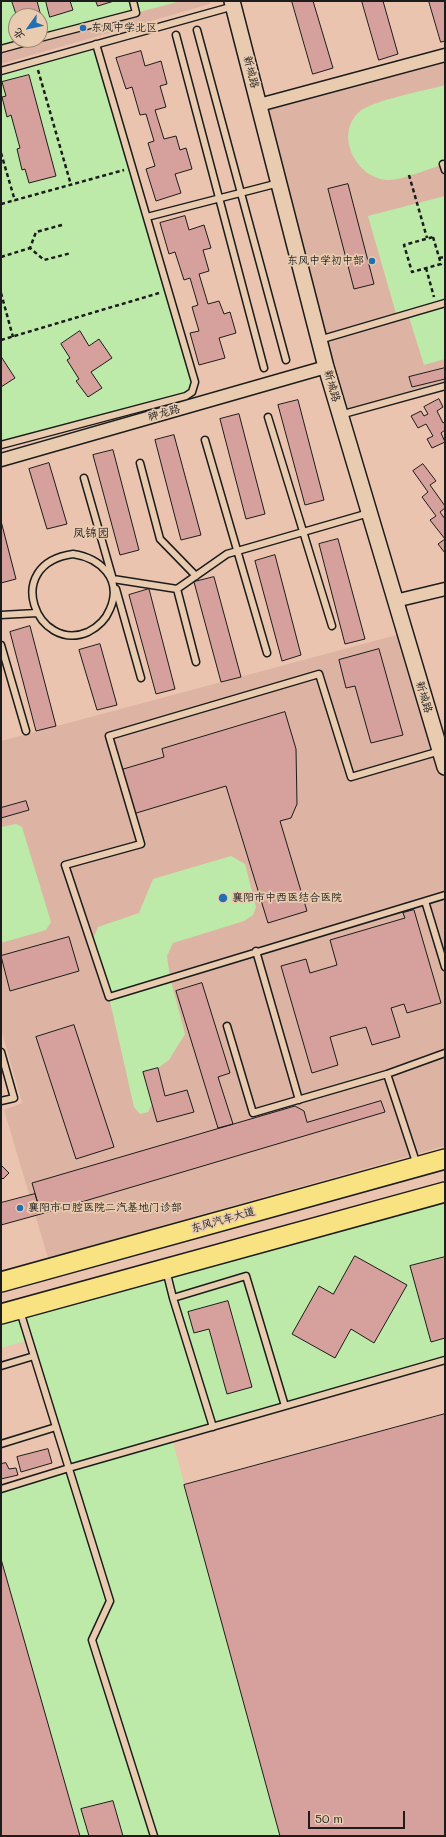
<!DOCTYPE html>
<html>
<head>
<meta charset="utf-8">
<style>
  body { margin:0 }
  #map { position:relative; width:446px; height:1837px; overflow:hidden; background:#ebc4af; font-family:Mali,"LXGW WenKai TC",sans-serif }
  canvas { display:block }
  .frame { position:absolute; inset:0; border:2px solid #1c1c1c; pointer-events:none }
  .north { position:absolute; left:8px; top:8px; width:40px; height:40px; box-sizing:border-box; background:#e9ccb0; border:1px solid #978675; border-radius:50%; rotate:237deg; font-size:11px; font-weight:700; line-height:16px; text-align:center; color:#1c1c1c }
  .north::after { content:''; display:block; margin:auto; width:14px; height:18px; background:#1f6fb2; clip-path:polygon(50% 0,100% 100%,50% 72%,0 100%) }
  .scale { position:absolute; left:308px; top:1811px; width:97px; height:18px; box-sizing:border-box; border:2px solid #1c1c1c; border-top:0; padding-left:5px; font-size:12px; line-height:14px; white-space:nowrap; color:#1c1c1c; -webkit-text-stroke:3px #e9ccb0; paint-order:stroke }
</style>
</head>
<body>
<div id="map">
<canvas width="446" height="1837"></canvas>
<div class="frame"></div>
<div class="north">北</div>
<div class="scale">50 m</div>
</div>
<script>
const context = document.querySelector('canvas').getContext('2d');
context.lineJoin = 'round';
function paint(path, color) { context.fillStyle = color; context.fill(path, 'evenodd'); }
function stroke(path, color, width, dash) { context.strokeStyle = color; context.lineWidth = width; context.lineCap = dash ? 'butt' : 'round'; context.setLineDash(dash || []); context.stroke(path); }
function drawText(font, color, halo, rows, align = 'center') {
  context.font = font + ' Mali,"LXGW WenKai TC",sans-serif'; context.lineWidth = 3.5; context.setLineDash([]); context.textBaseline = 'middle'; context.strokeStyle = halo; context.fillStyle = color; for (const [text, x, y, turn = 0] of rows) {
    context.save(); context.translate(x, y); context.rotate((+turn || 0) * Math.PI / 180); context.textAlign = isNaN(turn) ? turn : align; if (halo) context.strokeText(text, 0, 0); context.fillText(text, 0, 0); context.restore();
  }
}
paint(new Path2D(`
  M1 1H210V4L1 64ZM16 16H40V40H16Z
  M445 55V386L340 415 259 105Z
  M404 633 445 767V1146L48 1258 4 1110 22 1103 1 1029V741Z`), '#ddb4a3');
paint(new Path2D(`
  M1 1H181L40 38V16H16V40H34L1 49Z
  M96 44 195 382 192 392 1 445V71Z
  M445 85V164C430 168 403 180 389 180 358 180 334 137 358 113 371 100 425 91 445 85Z
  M445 196V359L424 365 408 314 397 317 368 216Z
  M16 824 22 827 51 922 46 930 1 943V827Z
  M231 856 245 864 256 907 253 915 244 921 173 943 167 956 170 977 185 1034 169 1060 158 1068 152 1104 148 1112 140 1114 134 1107 109 997 96 959 93 939 98 927 139 913 153 879Z
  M445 1192V1360L172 1439 280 1836H80L1 1559V1489L69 1468 29 1340 1 1348V1314Z`), '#bdeaa8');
const building = new Path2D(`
  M12 1H37L42 20 40 21V16H17Z
  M46 1H70L73 10 50 17Z
  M96 1H114L98 6Z
  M292 1H313L333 68 313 74Z
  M362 1H383L398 54 379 60Z
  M429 1H445V41L441 42Z
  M141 51 145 66 161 61 167 84 160 86 166 107 155 110 164 139 176 136 180 150 186 148 192 169 175 174 181 193 156 201 146 169 155 166 148 143 154 141 146 114 140 115 132 87 126 89 116 58Z
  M29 75 56 176 29 183 25 169 22 170 17 149 20 148 11 115 7 117 2 97 6 96 2 82Z
  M348 184 374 284 354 289 328 189Z
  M185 216 189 230 204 225 211 248 203 250 209 271 199 274 208 304 219 301 224 314 230 312 236 333 219 338 225 358 199 365 190 333 199 331 192 307 198 305 190 278 184 280 175 252 169 254 160 223Z
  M80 331 89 346 99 339 112 358 91 372 102 388 88 397 76 381 79 379 67 360 70 358 61 344Z
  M2 358 15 378 1 387V359Z
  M445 368V379L412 387 409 377Z
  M439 399 443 407 437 411 443 423 445 422V430L441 433 445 442 432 448 427 439 433 436 426 424 418 428 411 416 421 411 424 416 428 414 424 407Z
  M298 400 324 500 305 505 278 405Z
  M239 414 265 514 246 519 220 419Z
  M174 435 201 535 181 540 155 440Z
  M113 450 139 550 120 555 93 455Z
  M49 463 67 524 47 529 29 469Z
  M423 464 436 481 430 485 445 506V508L440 512 445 519V553L438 544 445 539 430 520 436 516 422 497 428 492 413 471Z
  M1 521 16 579 1 583Z
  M338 539 365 639 345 644 319 544Z
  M275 555 301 655 282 661 255 561Z
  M214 577 241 677 221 682 194 582Z
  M149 589 175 689 156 694 129 595Z
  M30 626 56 726 36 731 10 632Z
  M100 644 117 705 97 710 79 650Z
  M379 649 403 735 371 743 355 686 346 688 339 660Z
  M285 712 296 749 297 804 291 818 280 821 307 911 268 923 226 786 133 814 120 770 164 757 162 749Z
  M26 801 29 810 1 818V808Z
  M414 910 441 1003 407 1013 404 1004 391 1008 400 1037 372 1045 366 1027 330 1037 338 1065 312 1073 281 966 306 959 310 973 337 965 330 940 405 918 403 913Z
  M69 937 79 971 10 991 1 956Z
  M202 983 230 1073 218 1077 233 1124 218 1128 176 991Z
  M74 1025 114 1147 76 1159 36 1037Z
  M158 1068 165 1096 187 1090 194 1112 157 1122 143 1072Z
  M381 1101 385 1112 41 1214 32 1183 295 1106 304 1111 307 1122Z
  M1 1165 9 1173 3 1179 1 1177Z
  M35 1194 41 1214 1 1225V1203Z
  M355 1256 407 1285 374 1343 351 1329 335 1358 292 1334 319 1286 333 1294Z
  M445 1257V1338L431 1342 410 1266Z
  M228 1301 252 1387 227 1394 209 1329 194 1333 188 1312Z
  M445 1414V1836H280L184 1485Z
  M48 1449 52 1463 21 1472 17 1457Z
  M6 1463 9 1469 16 1468 18 1475 1 1479V1464Z
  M1 1559 80 1836H1Z
  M113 1801 123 1836H89L81 1809Z`);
paint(building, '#d6a19c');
stroke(building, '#1c1c1c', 1);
const service = new Path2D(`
  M197 30 286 360
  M176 35 264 368
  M40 38 136 13 133 1
  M1 49 34 40
  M1 71 234 6
  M443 164 445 170
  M147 217 279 183
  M319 340 445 303
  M340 415 445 386
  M268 417 332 626
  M205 440 267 653
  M1 445 186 396 192 392 195 382 96 44
  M140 463 160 539 196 576
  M84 478 112 576
  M73 554C100 558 123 579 110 609 106 619 98 627 88 632 37 654 1 564 73 554Z
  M113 579 177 589 227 554 369 513
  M116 589 141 678
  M177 589 196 662
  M1 615 37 613
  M1 645 26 731
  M440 751 351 777 319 674 109 736 141 844 65 865 109 997 445 895
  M425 901 445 967
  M256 951 299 1100
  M227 1026 253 1113 387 1074
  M1 1052 14 1098 1 1101
  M417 1165 387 1074 445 1053
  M166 1270 173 1298
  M20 1311 110 1601 92 1640 154 1836
  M1 1366 34 1356
  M213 1427 173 1298 246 1276 285 1406
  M1 1444 56 1427
  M1 1489 69 1468 445 1360`);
const minor = new Path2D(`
  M259 105 445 55
  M1 460 326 367
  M395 601 445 589`);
const tertiary = new Path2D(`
  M232 1 326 367 445 767`);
const primary = new Path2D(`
  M1 1282 445 1159
  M1 1314 445 1192`);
stroke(service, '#1c1c1c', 9);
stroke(minor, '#1c1c1c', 15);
stroke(tertiary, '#1c1c1c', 18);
stroke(primary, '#1c1c1c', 22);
stroke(new Path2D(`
  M38 70 71 185
  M1 153 15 201
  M409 175 427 238
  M1 204 124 170
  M62 225 36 232 30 248 44 260 71 253
  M433 237 441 264 412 272 404 245Z
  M1 257 30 248
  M439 258 445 257
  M426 268 434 297
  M1 293 13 337
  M1 340 159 293`), '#1c1c1c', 2.5, [4, 3]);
stroke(service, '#e9ccb0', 6);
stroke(minor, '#e9ccb0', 12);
stroke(tertiary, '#e9ccb0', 15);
stroke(primary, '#f8e281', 19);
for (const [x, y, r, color] of [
  [83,28,4,"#1f6fb2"],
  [372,261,4,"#1f6fb2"],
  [223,898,5,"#1f6fb2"],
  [20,1208,4,"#1f6fb2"]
]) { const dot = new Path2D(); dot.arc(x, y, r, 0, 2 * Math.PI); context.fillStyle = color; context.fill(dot); stroke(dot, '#e9ccb0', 1.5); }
drawText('11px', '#1c1c1c', '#e9ccb0', [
  ["东风中学北区",91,28],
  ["东风中学初中部",364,261,"right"],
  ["襄阳市中西医结合医院",232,898],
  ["襄阳市口腔医院二汽基地门诊部",28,1208]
], 'left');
drawText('11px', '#1c1c1c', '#e9ccb0', [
  ["新城路",251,72,76],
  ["新城路",332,386,74],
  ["神龙路",164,413,-16],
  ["新城路",424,697,73],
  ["东风汽车大道",223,1220,-16]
]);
drawText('12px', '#1c1c1c', '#e9ccb0', [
  ["凤锦园",91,533]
]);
</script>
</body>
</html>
